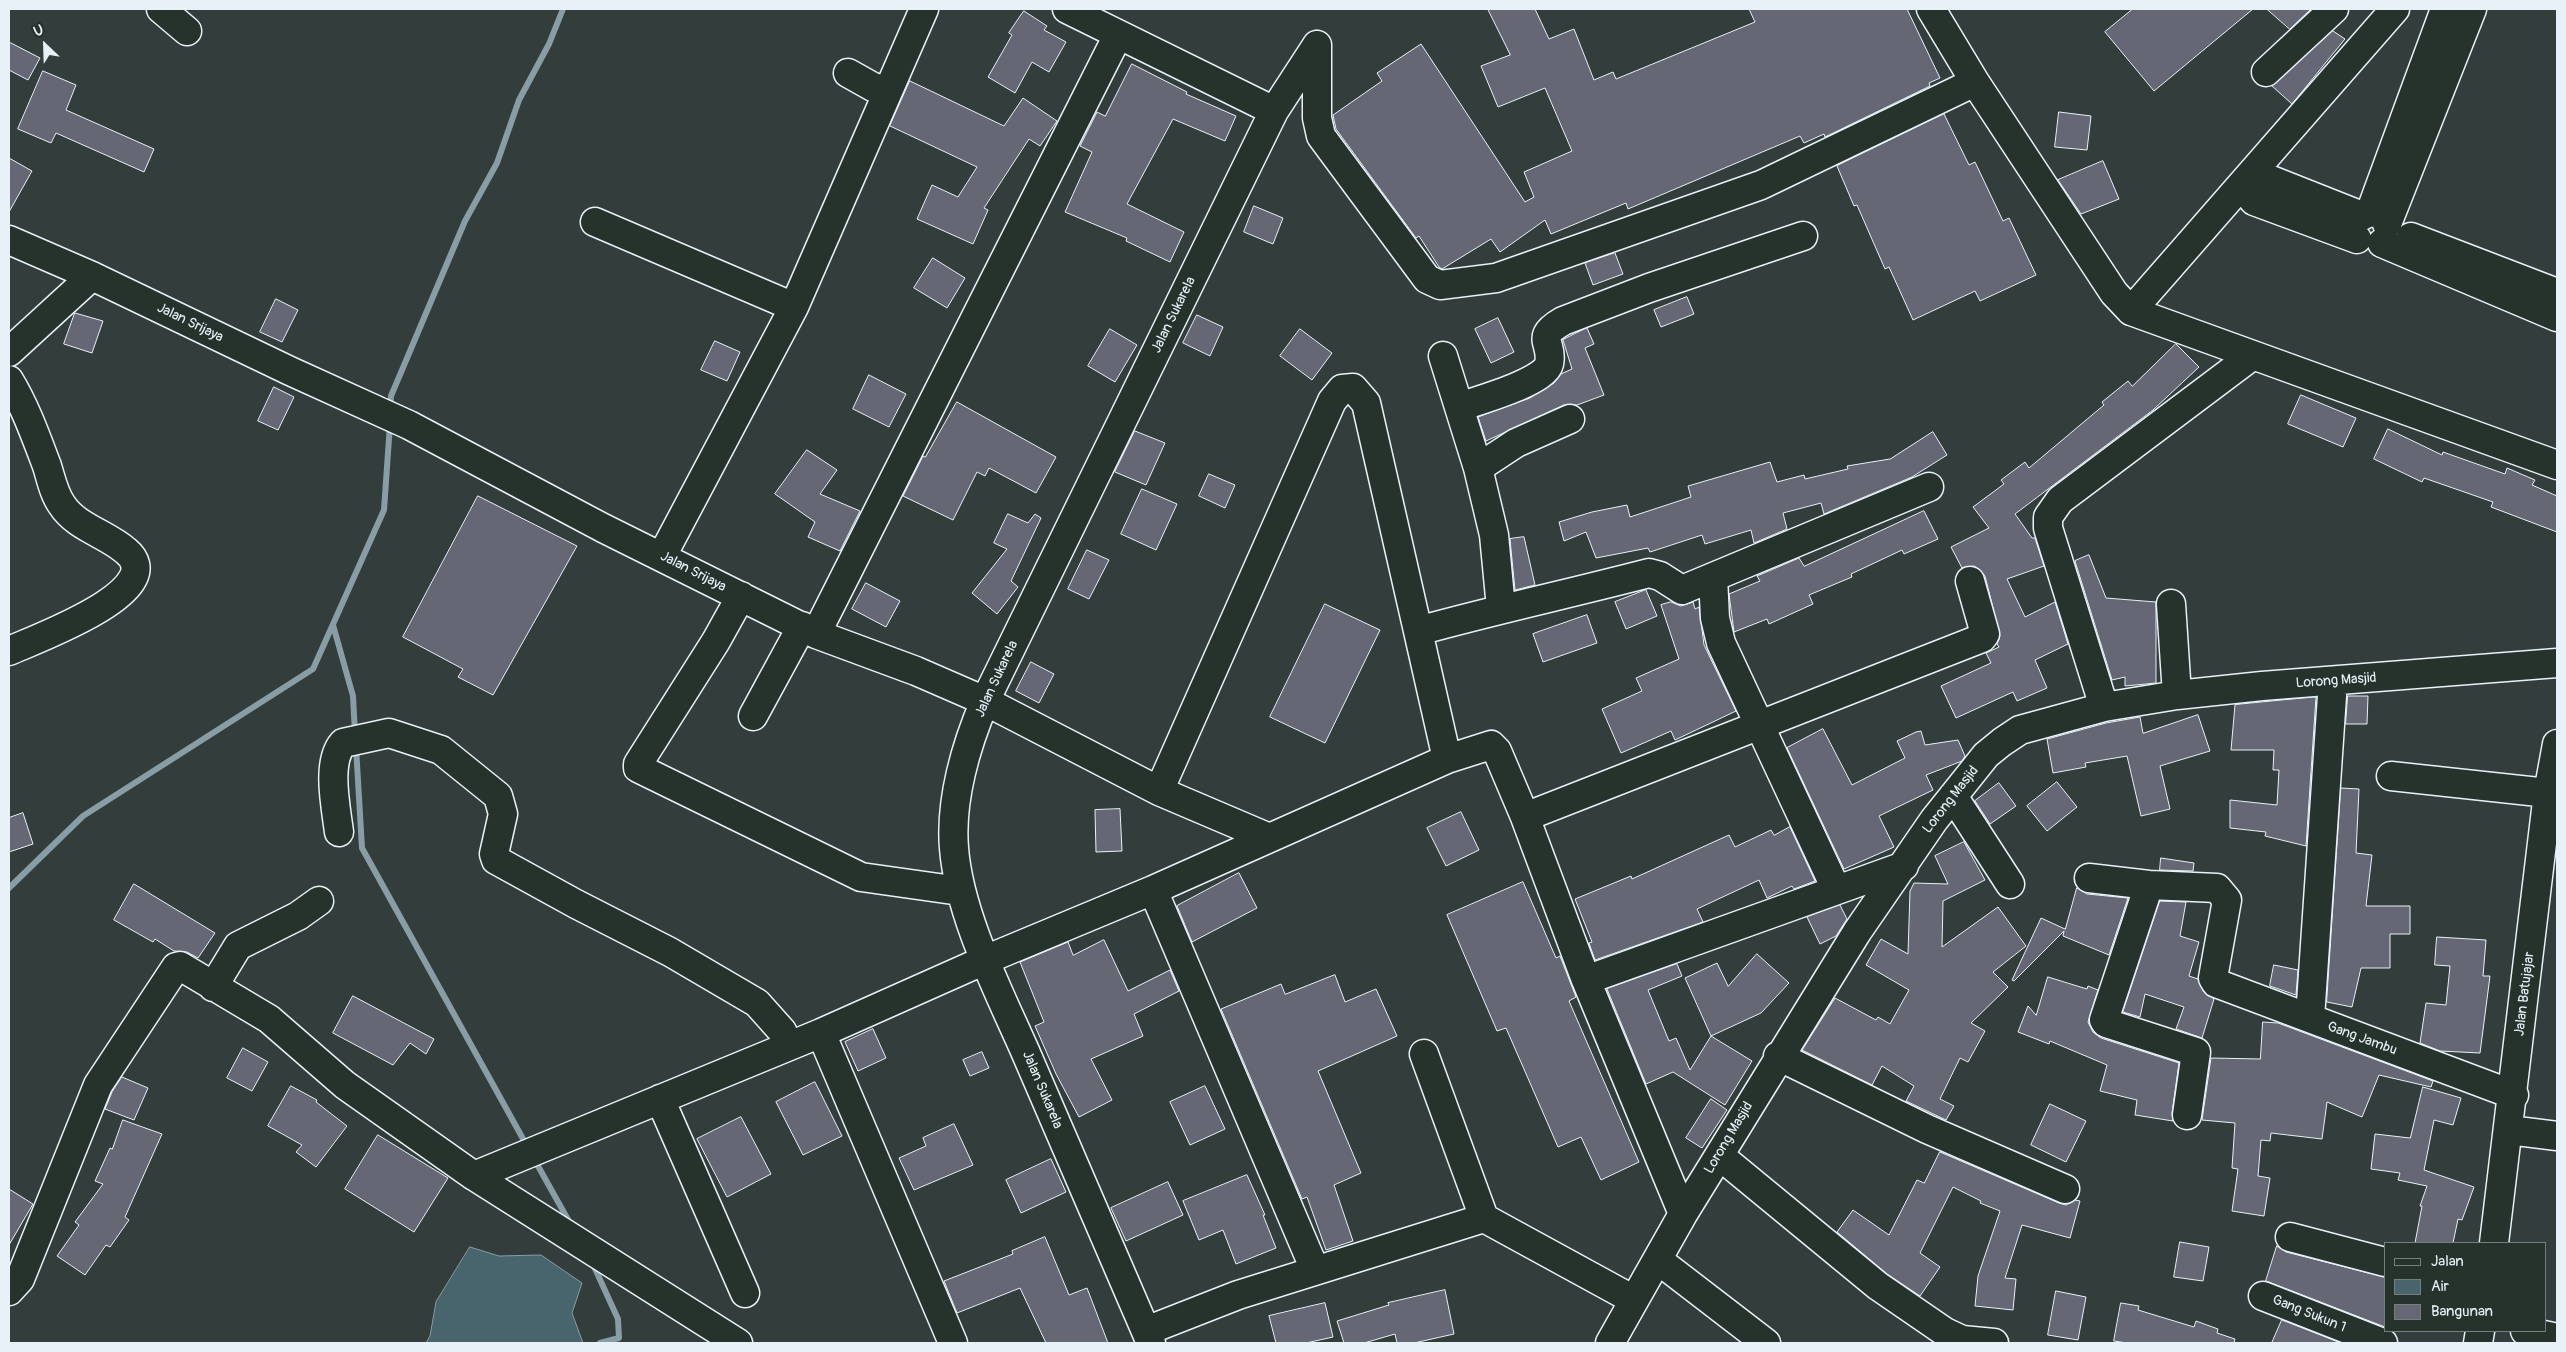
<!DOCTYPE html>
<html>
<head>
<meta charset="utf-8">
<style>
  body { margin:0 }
  #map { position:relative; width:2566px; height:1352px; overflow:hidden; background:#333d3b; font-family:Pangolin,sans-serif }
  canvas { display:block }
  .frame { position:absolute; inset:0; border:10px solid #e8f1f8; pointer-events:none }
  .legend { position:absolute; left:2384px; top:1242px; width:162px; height:90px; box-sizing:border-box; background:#26332d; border:1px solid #747f7e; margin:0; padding:6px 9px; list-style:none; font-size:15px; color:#e8f1f8 }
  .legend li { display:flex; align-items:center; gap:10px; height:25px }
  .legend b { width:25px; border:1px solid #747f7e }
  .north { position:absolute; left:20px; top:20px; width:50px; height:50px; -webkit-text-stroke:4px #26332d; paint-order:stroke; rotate:336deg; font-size:14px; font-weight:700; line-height:20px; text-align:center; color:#e8f1f8 }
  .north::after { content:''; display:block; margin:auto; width:18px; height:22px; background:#e8f1f8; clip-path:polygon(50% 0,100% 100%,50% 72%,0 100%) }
</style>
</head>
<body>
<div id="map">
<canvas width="2566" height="1352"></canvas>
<div class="frame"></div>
<ul class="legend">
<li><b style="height:6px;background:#26332d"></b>Jalan</li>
<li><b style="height:14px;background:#48656e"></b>Air</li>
<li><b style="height:14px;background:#666774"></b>Bangunan</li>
</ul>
<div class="north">U</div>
</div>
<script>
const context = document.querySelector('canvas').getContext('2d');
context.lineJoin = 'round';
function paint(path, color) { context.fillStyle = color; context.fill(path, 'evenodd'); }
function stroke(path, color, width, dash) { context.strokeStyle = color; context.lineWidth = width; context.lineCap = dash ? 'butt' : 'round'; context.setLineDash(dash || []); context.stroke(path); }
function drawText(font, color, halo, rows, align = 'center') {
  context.font = font + ' Pangolin,sans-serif'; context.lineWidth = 4; context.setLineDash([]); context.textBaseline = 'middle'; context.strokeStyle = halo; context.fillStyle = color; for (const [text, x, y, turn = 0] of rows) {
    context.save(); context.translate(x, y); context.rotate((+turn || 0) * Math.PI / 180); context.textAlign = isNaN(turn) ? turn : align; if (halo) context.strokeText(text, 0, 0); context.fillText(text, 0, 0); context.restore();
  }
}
const water = new Path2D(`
  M470 1247 499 1256 541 1255 582 1283 572 1313 583 1343H426L430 1336 436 1302Z`);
paint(water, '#48656e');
stroke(water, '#889da5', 1);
stroke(new Path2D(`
  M390 409 391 396 465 221 497 163 519 100 549 44 563 9
  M333 625 353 696 355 734
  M356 747 362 848 527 1146
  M9 888 83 816 313 669 384 510 390 424
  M533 1157 571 1225
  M592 1262 618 1319 619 1338 600 1343`), '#889da5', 6);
const building = new Path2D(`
  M1488 9H1535L1549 39 1574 29 1594 80 1613 72 1616 79 1755 22 1749 9H1907L1940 78 1929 83 1930 86 1825 137 1824 134 1804 143 1800 136 1628 209 1626 203 1551 234 1545 220 1500 252 1491 239 1442 269 1439 267 1419 236 1416 238 1336 129 1333 115 1382 81 1377 73 1421 44 1525 202 1534 197 1524 172 1572 151 1545 88 1498 107 1481 66 1510 55Z
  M2133 9H2253L2154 91 2105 32Z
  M2267 9H2311L2290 29Z
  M1024 11 1047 26 1044 30 1066 42 1049 72 1032 62 1015 93 988 77 1012 35 1009 33Z
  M2333 31 2345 39 2292 104 2272 86Z
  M9 42 40 58 28 80 9 70Z
  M1132 64 1187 92 1186 94 1236 116 1225 141 1173 119 1127 204 1184 232 1170 262 1126 241 1127 238 1065 212 1092 152 1080 146 1097 112 1105 116Z
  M43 71 76 85 66 110 154 149 144 172 56 133 51 143 18 129Z
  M910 81 1004 126 1023 98 1057 121 1040 146 1029 139 984 208 988 210 973 244 917 219 932 185 958 197 977 167 890 126Z
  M2059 112 2091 116 2087 150 2055 147Z
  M1944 114 1969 165 1975 162 2003 221 2009 218 2036 275 1980 301 1975 291 1913 320 1889 267 1885 269 1857 205 1854 206 1837 166Z
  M9 158 32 171 9 212Z
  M2103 161 2119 199 2081 214 2058 180Z
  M1254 206 1283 218 1273 244 1244 232Z
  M1615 253 1623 274 1593 285 1585 263Z
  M933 258 965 278 947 308 914 288Z
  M1687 297 1694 314 1661 327 1654 310Z
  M276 299 298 310 282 342 260 332Z
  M75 313 103 321 92 353 64 344Z
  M1197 315 1223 327 1210 356 1183 343Z
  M1498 318 1514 352 1491 363 1475 329Z
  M1587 328 1594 344 1585 348 1604 395 1577 405H1564L1486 441 1478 417 1530 398 1554 383 1561 374 1572 369 1563 340Z
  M1110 329 1137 345 1115 382 1088 366Z
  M1300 329 1332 353 1312 380 1280 356Z
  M715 341 740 352 727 381 701 370Z
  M2176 344 2199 367 2153 410 2015 514 2032 538H2035L2044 566 2007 579 2025 617 2055 602 2068 644 2035 660 2047 688 2017 701 2013 692 1956 718 1941 686 1991 663 1986 653 1999 647 1997 644 2000 636 1985 576 1980 570 1974 566 1962 568 1951 547 1989 528 1973 507 2004 484 2001 480 2025 462 2029 468 2104 405 2102 402 2128 381 2132 386Z
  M869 375 906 394 889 427 853 409Z
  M274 387 294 397 278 430 258 421Z
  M2301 395 2356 418 2343 447 2288 424Z
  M957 402 1056 457 1036 493 989 468 985 476 977 472 953 520 903 496 923 456 925 457Z
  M2388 429 2442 455 2443 452 2505 474 2507 468 2535 480 2532 485 2557 496V532L2491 507 2493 502 2424 478 2422 482 2374 459Z
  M1135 431 1165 443 1146 485 1115 472Z
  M1933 432 1947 455 1912 477 1824 514 1821 503 1783 513 1787 529 1754 543 1751 530 1705 544 1702 535 1650 552 1648 548 1596 558 1586 532 1564 541 1559 522 1592 512 1627 505 1630 517 1691 497 1688 486 1770 462 1777 482 1804 475 1805 479 1848 469 1847 466 1890 459Z
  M807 450 837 470 820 494 860 511 840 551 808 537 815 522 775 494Z
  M1209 474 1235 485 1225 508 1199 496Z
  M1142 489 1177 504 1156 550 1121 534Z
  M478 496 577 546 493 695 458 677 463 669 403 637Z
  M1924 511 1938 539 1904 554 1902 550 1851 574 1852 577 1809 595 1813 604 1769 624 1767 619 1734 632 1729 594 1760 581 1757 576 1799 558 1804 566Z
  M1008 514 1028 523 1035 514 1041 518 1011 581 1018 587 997 614 972 593 1007 549 994 543Z
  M1524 537 1535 585 1515 590 1510 539Z
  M1087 550 1109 560 1089 599 1068 589Z
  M2089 555 2106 598 2156 602V683L2125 686V677L2112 680 2075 561Z
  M866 583 900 601 886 627 852 609Z
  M1646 590 1657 616 1626 629 1615 602Z
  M1671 602 1681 606 1693 602 1695 609 1699 607 1704 645 1736 711 1675 740 1671 731 1621 753 1602 709 1642 691 1636 678 1679 659 1661 605Z
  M1325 604 1380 630 1325 743 1270 717Z
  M1587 615 1597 643 1543 662 1533 634Z
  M1031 662 1054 674 1039 703 1016 691Z
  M2348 696H2368L2367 724H2346Z
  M2316 697 2306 846 2265 836 2266 832 2230 828V800L2277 805 2279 770H2273L2274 750H2231L2235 705Z
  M2198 715 2210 751 2160 766 2170 809 2141 816 2127 756 2085 763 2086 767 2053 773 2047 739 2106 723 2140 717 2143 733Z
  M1823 729 1852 785 1905 758 1897 741 1916 732 1921 731 1925 745 1958 740 1965 756 1962 761 1926 775 1933 790 1879 816 1894 847 1844 869 1787 748Z
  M2057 782 2077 807 2047 831 2027 806Z
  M1999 783 2016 806 1990 824 1975 801Z
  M2341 788 2359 789 2356 853 2372 855 2366 906H2410V934H2390V968H2361L2352 1007 2327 1002Z
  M1120 809 1122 851 1096 852 1095 810Z
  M1461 812 1479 850 1446 866 1427 828Z
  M23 813 33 844 9 852V818Z
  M1790 827 1815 881 1794 889 1792 886 1767 898 1759 880 1697 909 1703 922 1595 960 1589 943 1592 942 1575 899 1631 876 1632 879 1729 835 1735 847 1771 830 1774 835Z
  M1964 842 1985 880 1943 901 1942 947 1998 907 2026 946 1993 972 2008 987 1971 1023 1985 1031 1968 1062 1960 1058 1940 1099 1954 1106 1946 1120 1906 1101 1914 1086 1882 1066 1872 1085 1802 1050 1835 998 1876 1020 1878 1017 1890 1024 1909 990 1866 965 1881 939 1908 954 1910 891 1914 883 1948 884 1935 856Z
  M2161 858 2194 863 2193 871 2160 870Z
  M1239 873 1257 908 1192 942 1177 906Z
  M1523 882 1556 958 1560 956 1576 997 1569 1001 1639 1162 1601 1180 1581 1137 1558 1147 1506 1028 1497 1031 1447 915Z
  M134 884 215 933 198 958 187 952 174 951 155 939 153 942 114 920Z
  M2077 888 2087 894 2128 898 2109 955 2063 936 2064 931 2014 981 2012 980 2041 918 2065 929Z
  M2160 901 2186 902 2180 936 2199 942 2189 976 2198 979 2203 991 2214 999 2202 1038 2176 1029 2184 1007 2145 994 2140 1017 2123 1012Z
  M1840 905 1847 919 1836 936 1820 944 1807 917Z
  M2437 937 2486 940 2483 976H2490L2480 1053 2440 1051 2420 1043 2426 1003 2446 1005 2450 966 2435 965Z
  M1104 940 1128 991 1170 970 1179 991 1134 1014 1143 1036 1091 1059 1112 1100 1079 1117 1056 1074 1035 1026 1044 1022 1020 962 1068 942 1073 955Z
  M1757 954 1789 983 1761 1013 1711 1036 1685 978 1717 963 1728 986Z
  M1677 964 1682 976 1648 990 1669 1041 1676 1038 1690 1070 1711 1036 1752 1061 1725 1105 1673 1072 1646 1084 1607 989Z
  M2274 965 2298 970 2296 995 2270 986Z
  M1335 975 1345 1002 1376 989 1397 1036 1318 1071 1361 1173 1334 1185 1353 1241 1326 1250 1307 1197 1302 1199 1221 1009 1281 984 1285 994Z
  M2048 977 2087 989 2088 986 2098 990 2088 1022 2093 1032 2101 1038 2179 1063 2172 1113 2173 1121 2135 1115 2137 1100 2100 1091 2107 1065 2050 1041 2049 1044 2018 1032 2028 1006 2036 1015Z
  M353 996 434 1039 426 1054 410 1043 393 1065 333 1033Z
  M2263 1022 2278 1023 2433 1081 2431 1087 2379 1075 2362 1117 2327 1102 2322 1139 2271 1133 2270 1141 2261 1140 2258 1176 2270 1178 2264 1216 2232 1211 2238 1169 2232 1168 2235 1123 2202 1120 2211 1058 2260 1059Z
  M873 1029 886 1058 858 1071 845 1042Z
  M243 1048 268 1062 252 1091 227 1078Z
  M982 1052 989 1068 970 1076 963 1060Z
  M122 1077 148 1088 134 1120 105 1109 112 1092Z
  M815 1082 842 1136 803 1155 776 1102Z
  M291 1086 317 1100 316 1102 347 1126 316 1167 296 1152 302 1145 268 1126Z
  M1205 1086 1225 1129 1190 1145 1170 1102Z
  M2423 1087 2461 1098 2453 1125 2434 1120 2424 1170 2474 1187 2462 1220 2458 1219 2453 1243H2415L2422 1206H2420L2427 1186 2398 1180 2400 1173 2371 1169 2375 1134 2410 1138Z
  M1711 1099 1727 1110 1702 1148 1686 1138Z
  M2050 1104 2086 1121 2066 1162 2031 1145Z
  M741 1117 771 1174 727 1197 697 1139Z
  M123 1120 162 1134 125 1217 129 1220 110 1247 106 1245 85 1275 57 1256 79 1225 75 1222 103 1184 95 1181 110 1148 112 1149Z
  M954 1124 973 1165 914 1190 899 1158 926 1146 923 1138Z
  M378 1135 448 1178 414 1232 345 1189Z
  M1940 1152 2059 1203 2066 1205 2075 1200 2080 1201 2070 1238 2022 1225 2005 1278 2016 1279 2013 1310 1975 1306 1978 1276 2000 1211 1980 1203 1981 1201 1953 1187 1920 1253 1940 1267 1920 1296 1887 1274 1837 1232 1853 1210 1889 1235 1917 1180 1924 1183Z
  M1051 1159 1066 1192 1021 1213 1006 1180Z
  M1247 1175 1265 1215H1263L1276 1248 1236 1264 1223 1230 1199 1240 1183 1201Z
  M1168 1182 1183 1215 1126 1241 1111 1208Z
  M9 1189 33 1204 9 1245Z
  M1045 1237 1069 1295 1087 1288 1108 1343H1046L1020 1288 957 1313 944 1281 1013 1254 1012 1251Z
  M2180 1242 2209 1247 2203 1281 2174 1277Z
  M2277 1246 2286 1252 2385 1277V1327L2266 1281Z
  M1445 1290 1454 1334 1414 1343H1397L1395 1334 1364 1343H1344L1337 1321 1389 1305 1388 1303Z
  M2056 1291 2086 1297 2078 1340 2048 1335Z
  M1325 1303 1333 1337 1306 1343H1276L1269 1316Z
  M2121 1303 2139 1306 2138 1310 2194 1327 2196 1321 2218 1329 2217 1333 2235 1339 2234 1343H2127L2114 1341Z
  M2282 1320 2341 1343H2272Z`);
paint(building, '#666774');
stroke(building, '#e8f1f8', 1);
const minor = new Path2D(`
  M161 9 187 31
  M1067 9 1274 111
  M1931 9 1975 82 2114 293 2131 311 2557 465
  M1317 45V118L1321 136 1427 279 1440 285 1496 278 1761 185 1975 82
  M2266 72 2334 9
  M848 73 873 87 887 91
  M2370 213 2445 9
  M595 222 794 307
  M2387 224 2472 9
  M2411 237 2557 293
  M2357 239 2254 201 2250 196C2251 187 2256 180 2266 178L2362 216
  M9 240 92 276 290 371 409 425 603 528 816 634 916 671 985 701 1159 791 1267 837
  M2382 243 2557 317
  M2131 311 2395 9
  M9 352 92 276
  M1443 356 1478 468 1494 535 1501 608
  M9 380C25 406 36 437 47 466 51 479 54 494 62 505 76 527 107 534 126 551 173 590 33 640 9 651
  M1459 407C1476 401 1545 382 1549 364 1554 342 1533 338 1563 321L1649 288 1803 236
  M1478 468 1516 443 1570 419
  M662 556 794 307 924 9
  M1713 577 1715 618 1721 643 1836 889
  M741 596 716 641 638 764V768L861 877 960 891
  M2171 604 2177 695
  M816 634 1118 35
  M2104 707 2048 528V517L2060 500 2253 355
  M753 716 802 626
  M1447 759 1418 631C1494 610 1572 593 1649 573L1660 576 1682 590 1929 487
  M2391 776 2548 793
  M1159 791 1332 401 1342 389 1353 388 1366 403 1418 631
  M1953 796 2010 884
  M1525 817 1982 638 1985 634 1970 581
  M339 832C336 808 326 762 343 743L389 733 441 750 498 796 503 814 494 854 496 860 576 904 670 952 757 1003 782 1031 789 1046
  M2089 878 2149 885 2217 888 2227 900 2213 978 2216 983 2514 1095
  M2149 885 2104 1020 2106 1023 2196 1052 2187 1115
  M1153 890 1315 1270
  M1586 980 1904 866
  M213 987 238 946 298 916 319 901
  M2310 1018 2333 681
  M821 1033 953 1343
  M1424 1054 1484 1218
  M1778 1056 1927 1129 2065 1189
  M660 1099 745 1293
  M2509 1130 2557 1136
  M1720 1156 1878 1286 1945 1332 1962 1340 1994 1343
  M474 1176 821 1033 985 960 1153 890 1447 759 1491 745 1497 751 1525 817 1586 980 1683 1214
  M2290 1237 2385 1262
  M2494 1243 2548 793 2557 744
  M1658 1260 1766 1343
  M9 1291 20 1279 98 1085 176 967 180 966 269 1019 345 1085 474 1176 738 1343
  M2263 1296 2383 1343
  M1146 1331 1238 1295 1484 1218 1634 1300
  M2525 1331 2557 1338
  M1151 1343C1109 1246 1067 1148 1025 1051 998 990 959 914 954 848 950 800 966 745 985 701L1274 111 1317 45
  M1610 1343 1683 1214 1857 932 1934 820 1986 755 2002 742 2020 730 2104 707 2177 695 2262 686 2557 663
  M2478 1343 2480 1331`);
stroke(minor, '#e8f1f8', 31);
stroke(minor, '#26332d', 28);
drawText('14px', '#e8f1f8', '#26332d', [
  ["Jalan Sukarela",1174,315,-64],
  ["Jalan Srijaya",190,323,26],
  ["Jalan Srijaya",693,572,27],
  ["Jalan Sukarela",997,679,-65],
  ["Lorong Masjid",2336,681,-4],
  ["Lorong Masjid",1951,800,-52],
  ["Jalan Batujajar",2525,994,-83],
  ["Gang Jambu",2362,1039,20],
  ["Jalan Sukarela",1042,1090,67],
  ["Lorong Masjid",1729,1138,-59],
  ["Gang Sukun 1",2309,1314,22]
]);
</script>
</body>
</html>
